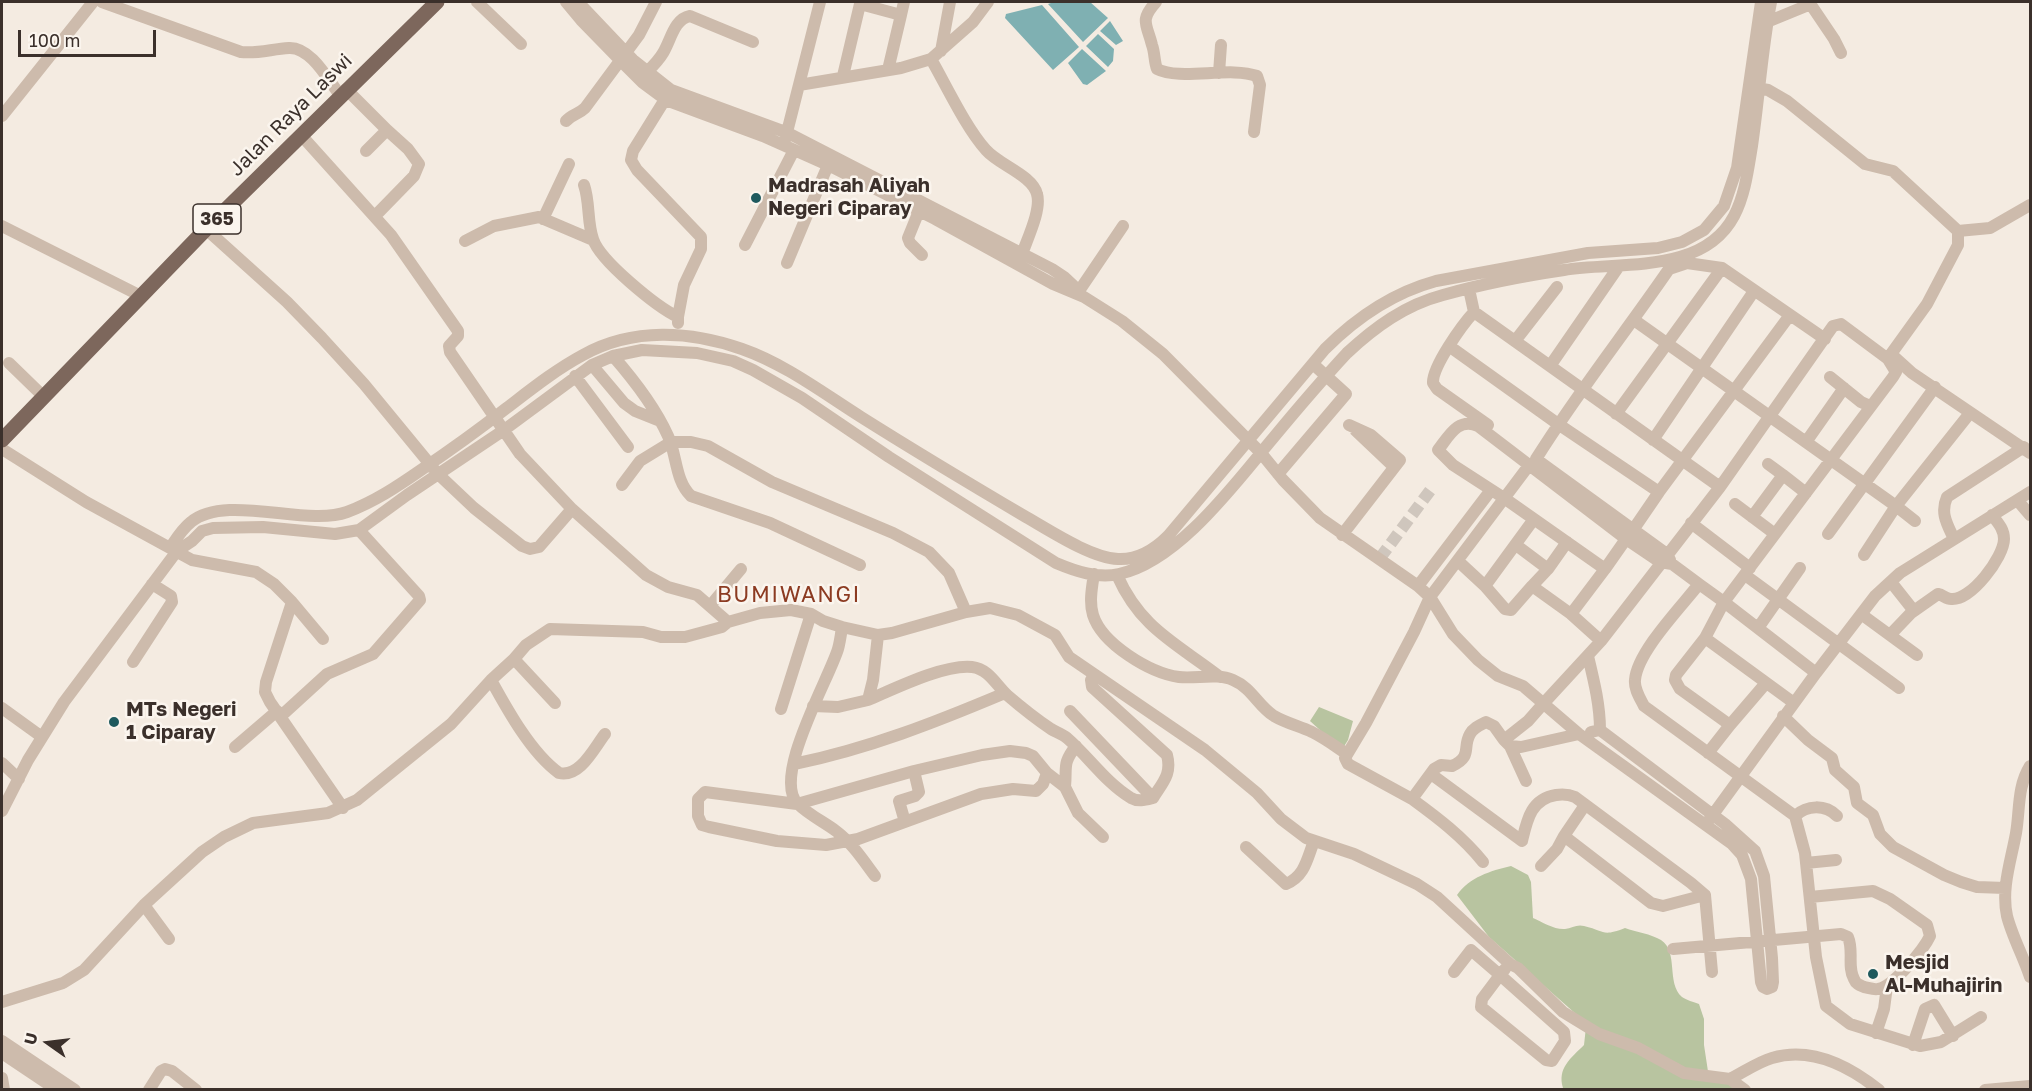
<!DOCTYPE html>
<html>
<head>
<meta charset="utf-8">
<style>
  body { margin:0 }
  #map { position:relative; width:2032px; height:1091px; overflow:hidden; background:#f4ebe1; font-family:"Golos Text",sans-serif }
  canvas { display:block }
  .frame { position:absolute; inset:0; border:3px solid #3b302b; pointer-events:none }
  .north { position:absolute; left:18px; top:1013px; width:60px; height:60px; -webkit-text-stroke:4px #fbf5ee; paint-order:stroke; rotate:284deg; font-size:16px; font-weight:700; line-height:24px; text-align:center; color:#3b302b }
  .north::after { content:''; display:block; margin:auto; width:21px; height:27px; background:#3b302b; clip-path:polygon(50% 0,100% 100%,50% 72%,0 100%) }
  .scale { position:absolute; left:18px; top:30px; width:138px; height:27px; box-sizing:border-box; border:3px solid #3b302b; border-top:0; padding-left:8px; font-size:18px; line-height:21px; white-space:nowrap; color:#3b302b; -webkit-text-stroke:4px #fbf5ee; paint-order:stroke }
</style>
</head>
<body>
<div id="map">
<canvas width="2032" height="1091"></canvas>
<div class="frame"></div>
<div class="north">U</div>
<div class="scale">100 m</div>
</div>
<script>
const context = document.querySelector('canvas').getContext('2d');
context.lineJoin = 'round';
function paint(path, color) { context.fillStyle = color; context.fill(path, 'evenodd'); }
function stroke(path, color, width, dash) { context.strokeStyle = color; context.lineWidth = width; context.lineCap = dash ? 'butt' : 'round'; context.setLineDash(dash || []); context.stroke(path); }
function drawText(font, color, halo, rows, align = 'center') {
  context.font = font + ' "Golos Text",sans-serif'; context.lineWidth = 5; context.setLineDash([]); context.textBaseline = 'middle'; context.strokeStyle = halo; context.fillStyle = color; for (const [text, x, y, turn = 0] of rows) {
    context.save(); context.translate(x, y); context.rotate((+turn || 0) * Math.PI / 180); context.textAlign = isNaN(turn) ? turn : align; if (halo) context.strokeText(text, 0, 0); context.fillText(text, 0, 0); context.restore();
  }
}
paint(new Path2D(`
  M1319 707 1353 721 1348 740 1343 748 1332 741 1310 721Z
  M1511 866 1528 875 1531 882 1533 918C1542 922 1555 930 1565 929 1572 928 1577 924 1584 926 1605 931 1602 937 1625 928 1636 932 1651 934 1661 940 1679 952 1666 983 1682 997 1686 1000 1694 1002 1699 1004L1704 1019V1045L1709 1078 1745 1089 1563 1088C1557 1068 1571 1058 1584 1045L1586 1027 1577 1015 1489 937 1457 895C1470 877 1490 871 1511 866Z`), '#b8c4a0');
paint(new Path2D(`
  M1054 2H1090L1108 18 1083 42 1048 4Z
  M1042 5 1079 47 1053 70 1005 18 1006 14Z
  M1110 21 1123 41 1116 45 1100 31Z
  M1098 34 1114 49 1113 61 1108 67 1086 46Z
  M1082 49 1106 71 1087 85 1083 84 1068 63Z`), '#7fb0b2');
stroke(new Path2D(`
  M1380 558 1432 488`), '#cfc6bd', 12, [12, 6]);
stroke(new Path2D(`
  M102 2 241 52C257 54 272 49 289 48 311 47 328 80 340 95
  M477 2 521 44
  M566 2 581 20 620 60 643 83 666 100 763 136 828 165 935 219 1053 284 1084 297 1122 321 1163 354 1261 453 1283 480 1320 518 1418 586 1430 597 1414 632 1366 723 1345 758 1348 764 1412 799 1434 769 1441 765 1452 766C1473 756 1462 748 1470 734 1473 728 1480 725 1486 722L1494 726 1504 740 1528 721 1543 704 1601 641 1720 487 1833 326 1841 324 1888 359 1896 372 1893 377 1724 602 1699 584
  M578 2 633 60 671 90 788 133 1052 269 1064 277 1080 292
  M860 2V4L901 15 888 70
  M1156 2C1139 21 1147 24 1152 45 1155 53 1154 61 1157 69 1180 81 1230 66 1257 76L1260 85 1254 132
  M1809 2 1834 39 1841 53
  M901 15 904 2
  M1767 22 1811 4
  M941 51 950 2
  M931 59C946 85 966 128 986 150 999 165 1032 175 1037 194 1042 211 1025 243 1020 260
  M647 72C653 66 659 60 663 53 671 40 674 19 690 16L753 42
  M1219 73 1221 45
  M843 76 860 4
  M799 85 901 68 931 59 973 22 988 2
  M1752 87 1768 90 1787 101 1865 164 1893 171 1958 231V245L1927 304 1891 354
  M346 89 387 130 366 151
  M669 93 633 151 631 160 637 170 701 237V249L684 285 678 317
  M2 116 93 2
  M566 121C572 114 579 114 585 108L639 35 656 2
  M301 135 391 235 458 331V336L449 346 450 352 520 454 572 509
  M785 140 820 2
  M584 185C590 202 587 222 593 239 600 261 657 307 678 317V323
  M919 211 908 238 910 243 922 255
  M375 216 414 176 419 164 408 149 387 130
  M543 219 569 164
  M2 226 141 296
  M206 229 287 302 322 338 364 384 438 474 474 508 522 546 530 549 539 547 572 509 646 575 668 587 697 595 728 622
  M1958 231 1990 228 2030 205
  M465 241 494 226 539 217 593 240
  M745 245 794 150
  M787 263 828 165
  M1469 289 1474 312
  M1077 294 1123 226
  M1634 320 1896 506 1864 555
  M1515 341 1557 287
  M1449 346 1558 424 1659 492 1633 530
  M1890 355 1891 354 1912 373 2030 453
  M613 356C634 380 655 407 668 436 677 455 675 481 691 496L770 523 860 565
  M9 363 44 397
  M592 365 624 403 635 411 660 421
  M1550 366 1619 266
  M575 376 628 447
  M1830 377 1861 402 1870 406
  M1616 414 1722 268
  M1488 425 1437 389 1433 383C1432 367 1462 325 1474 312L1720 487
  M1356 431 1394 467
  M1653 440 1754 291
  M1806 442 1844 388
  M2 449 86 502 192 560 256 572 274 584 292 602 266 682 265 692 270 702 343 808
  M1536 459 1667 554 1670 560
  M1536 459C1577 393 1625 333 1669 269L1687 263 1722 268 1825 339
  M1530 464 1430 597 1453 634 1478 660 1498 676 1523 686 1579 734 1732 844 1742 855 1751 879 1761 982 1763 987 1767 989 1772 987 1773 982 1772 958 1764 876 1755 851 1725 824 1600 730
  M1278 474 1346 394 1313 364
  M1783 475 1806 493
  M622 485 640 461 671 442H691L708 446 772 482 893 533 929 552 949 573 966 612
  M1659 492 1790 315
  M2018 501 2030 515
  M1735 504 1775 534
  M1752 517 1783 475 1768 464
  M1915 521 1896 506 1970 413
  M1691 523 1750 568
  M1828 534 1935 387
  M1342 535 1400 460 1371 435 1349 425
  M1954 539C1947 524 1940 513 1947 497L2024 447
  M1516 545 1548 569 1532 586
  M170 548C176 539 182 529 191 522 226 493 306 527 347 512 374 502 398 486 421 470 449 451 477 431 504 410 529 391 555 370 583 355 633 327 691 331 742 349 785 364 823 393 861 417 915 451 970 484 1026 517 1049 530 1091 558 1118 559 1138 560 1154 550 1168 536L1325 349C1357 317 1392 293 1436 281L1588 253 1658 248 1682 242 1704 230 1724 206 1737 168 1761 2
  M1458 561 1485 586 1505 609 1511 610 1532 586 1571 614
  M1548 569 1567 542
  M1605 569 1626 539
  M1094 574C1092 587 1089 602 1093 615 1102 644 1150 673 1179 677 1196 679 1217 673 1233 680 1252 688 1258 706 1274 716 1286 723 1299 726 1312 732 1324 738 1335 746 1347 754
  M1117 575C1141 629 1176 643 1220 677
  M1745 575 1899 688
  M1891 582 1914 611
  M1418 586 1491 490
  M1485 586 1534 519
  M292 602 323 639
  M710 606 741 569
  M1861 614 1917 655
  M842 627C841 634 840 642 838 649 829 679 771 778 798 804 809 815 824 822 836 831 852 843 863 860 875 876
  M1758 628 1800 568
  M1890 635 1911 613 1938 594C1943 595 1946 599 1951 599 1971 601 2004 557 2004 539 2004 529 1998 523 1992 515
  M1705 638 1724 602 1816 673 1875 596 1900 573 2030 492
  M1601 641 1571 614 1605 569 1504 498 1453 465 1438 450C1449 436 1458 417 1478 426L1626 539 1660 562 1672 564 1699 584C1681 607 1637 652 1635 680 1634 689 1640 698 1644 706L1795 816 1805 853 1816 957 1826 1006 1850 1024 1920 1046 1941 1042 1981 1017
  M1588 656C1594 681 1600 705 1600 730L1591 732
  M514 659 555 703
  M133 662 172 602 171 596 152 584
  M491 680C507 709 531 753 559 773 580 778 594 748 605 734
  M868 700C894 689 944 664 972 667 989 669 996 685 1007 695 1021 707 1036 719 1051 729 1056 732 1062 734 1067 738 1089 757 1105 782 1131 798 1138 802 1145 800 1153 798 1163 782 1172 774 1167 755L1092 687 1091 680 1094 675
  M813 706 838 707 868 700 873 680 878 635
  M2 708 42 737
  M781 709 811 614
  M1070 711 1153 798
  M281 716 327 674 373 654 420 600 419 596 359 530
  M1783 716 1808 740 1832 758 1835 770 1854 787 1857 803 1873 815 1880 834 1893 847 1944 875 1961 882 1977 887 2005 888
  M1730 725 1766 683
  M1504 740 1510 746 1521 747 1579 734
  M1510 746 1526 781
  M235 747 277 711
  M1708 753 1730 725 1680 689 1675 680 1676 675 1705 638 1794 703
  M2 763 19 779
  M794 764C868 749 936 722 1005 693
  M2030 766C2017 787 2020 810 2016 833 2011 861 2001 888 2007 916 2012 936 2024 958 2030 977
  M1047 773 1043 784 1036 791 1013 789 981 794 858 839 826 845 777 841 709 827 702 825 698 816V799L705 792 797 804 914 771 982 755 1010 751 1026 753 1033 756 1047 773 1065 787C1067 766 1062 764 1076 746
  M1431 774 1522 841C1527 820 1531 799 1556 795 1563 794 1568 794 1575 797L1691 883 1705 895 1712 972
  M1065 787 1078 813 1103 837
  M1412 799C1438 818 1463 837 1483 862
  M2 811 28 760 64 702 177 551 192 541 202 531 213 528 263 527 335 534 359 530 407 495 504 430 592 365 613 356 642 350 697 353 733 361 753 370 802 398 889 457 1056 563C1075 571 1098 579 1119 574 1179 561 1236 482 1274 437 1298 408 1322 380 1347 353 1375 327 1405 305 1443 295 1482 284 1523 276 1564 270 1619 261 1703 275 1734 216 1745 195 1748 170 1752 146 1759 98 1762 49 1771 2
  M1795 816C1807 805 1825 804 1837 816
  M1709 820 1816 673
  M905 822 899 801 915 796 919 792 914 771
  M1564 836 1585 805
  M1246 847 1286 884C1305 876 1307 859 1314 841
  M1806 863 1836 860
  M1541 866 1557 849 1564 836 1651 903 1663 906 1705 895
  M144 905 169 939
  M1673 949 1841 934 1848 937C1854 951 1847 966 1854 979 1856 984 1859 985 1864 987 1869 988 1874 990 1878 989 1893 987 1924 949 1930 936L1927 925 1890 899 1873 891 1810 897
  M1454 972 1471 950 1500 975 1505 969
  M1500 975 1564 1032 1565 1041 1552 1061 1546 1060 1481 1007 1482 999Z
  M2 1002 63 983 84 970 144 905 202 852 224 837 253 823 328 813 357 800 451 724 491 680 514 659 526 645 550 629 643 632 661 637H685L722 627 728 622 760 613 791 610 811 614 823 621 842 627 878 635 892 633 966 612 990 608 1018 615 1055 635 1069 657 1205 750 1257 793 1281 819 1306 838 1354 854 1417 884 1437 897 1510 964 1518 968 1563 1012 1599 1034 1638 1048 1684 1073 1730 1079 1745 1090
  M1876 1033 1884 1009 1887 986
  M2 1041 75 1090
  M1913 1045 1925 1009 1934 1005 1953 1036
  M2 1053 57 1090
  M2 1078 4 1090
  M1730 1079C1744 1072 1758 1062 1772 1058 1812 1046 1849 1066 1879 1090
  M149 1090 161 1071 165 1069 172 1071 196 1090
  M1985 1090 2030 1086`), '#cdbbac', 12);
stroke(new Path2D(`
  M2 440 206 229 437 2`), '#7d675c', 15);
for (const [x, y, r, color] of [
  [756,198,6,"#1f5a5e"],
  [114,722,6,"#1f5a5e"],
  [1873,974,6,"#1f5a5e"]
]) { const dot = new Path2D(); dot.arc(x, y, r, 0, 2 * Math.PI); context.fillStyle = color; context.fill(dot); stroke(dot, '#fbf5ee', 2); }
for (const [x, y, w] of [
  [217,219,48]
]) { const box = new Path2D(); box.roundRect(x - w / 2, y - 15, w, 30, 4.5); context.fillStyle = '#fbf5ee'; context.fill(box); stroke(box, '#3b302b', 1.5); }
drawText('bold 18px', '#3b302b', null, [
  ["365",217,219]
]);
drawText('20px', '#3b302b', '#fbf5ee', [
  ["Jalan Raya Laswi",291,115,-45]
]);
drawText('bold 20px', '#3b302b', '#fbf5ee', [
  ["Madrasah Aliyah",768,186],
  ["Negeri Ciparay",768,209],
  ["MTs Negeri",126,710],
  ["1 Ciparay",126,733],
  ["Mesjid",1885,963],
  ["Al-Muhajirin",1885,986]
], 'left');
context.letterSpacing = '1.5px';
drawText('22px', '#8c3b22', '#fbf5ee', [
  ["BUMIWANGI",789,595]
]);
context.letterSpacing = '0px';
</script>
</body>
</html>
